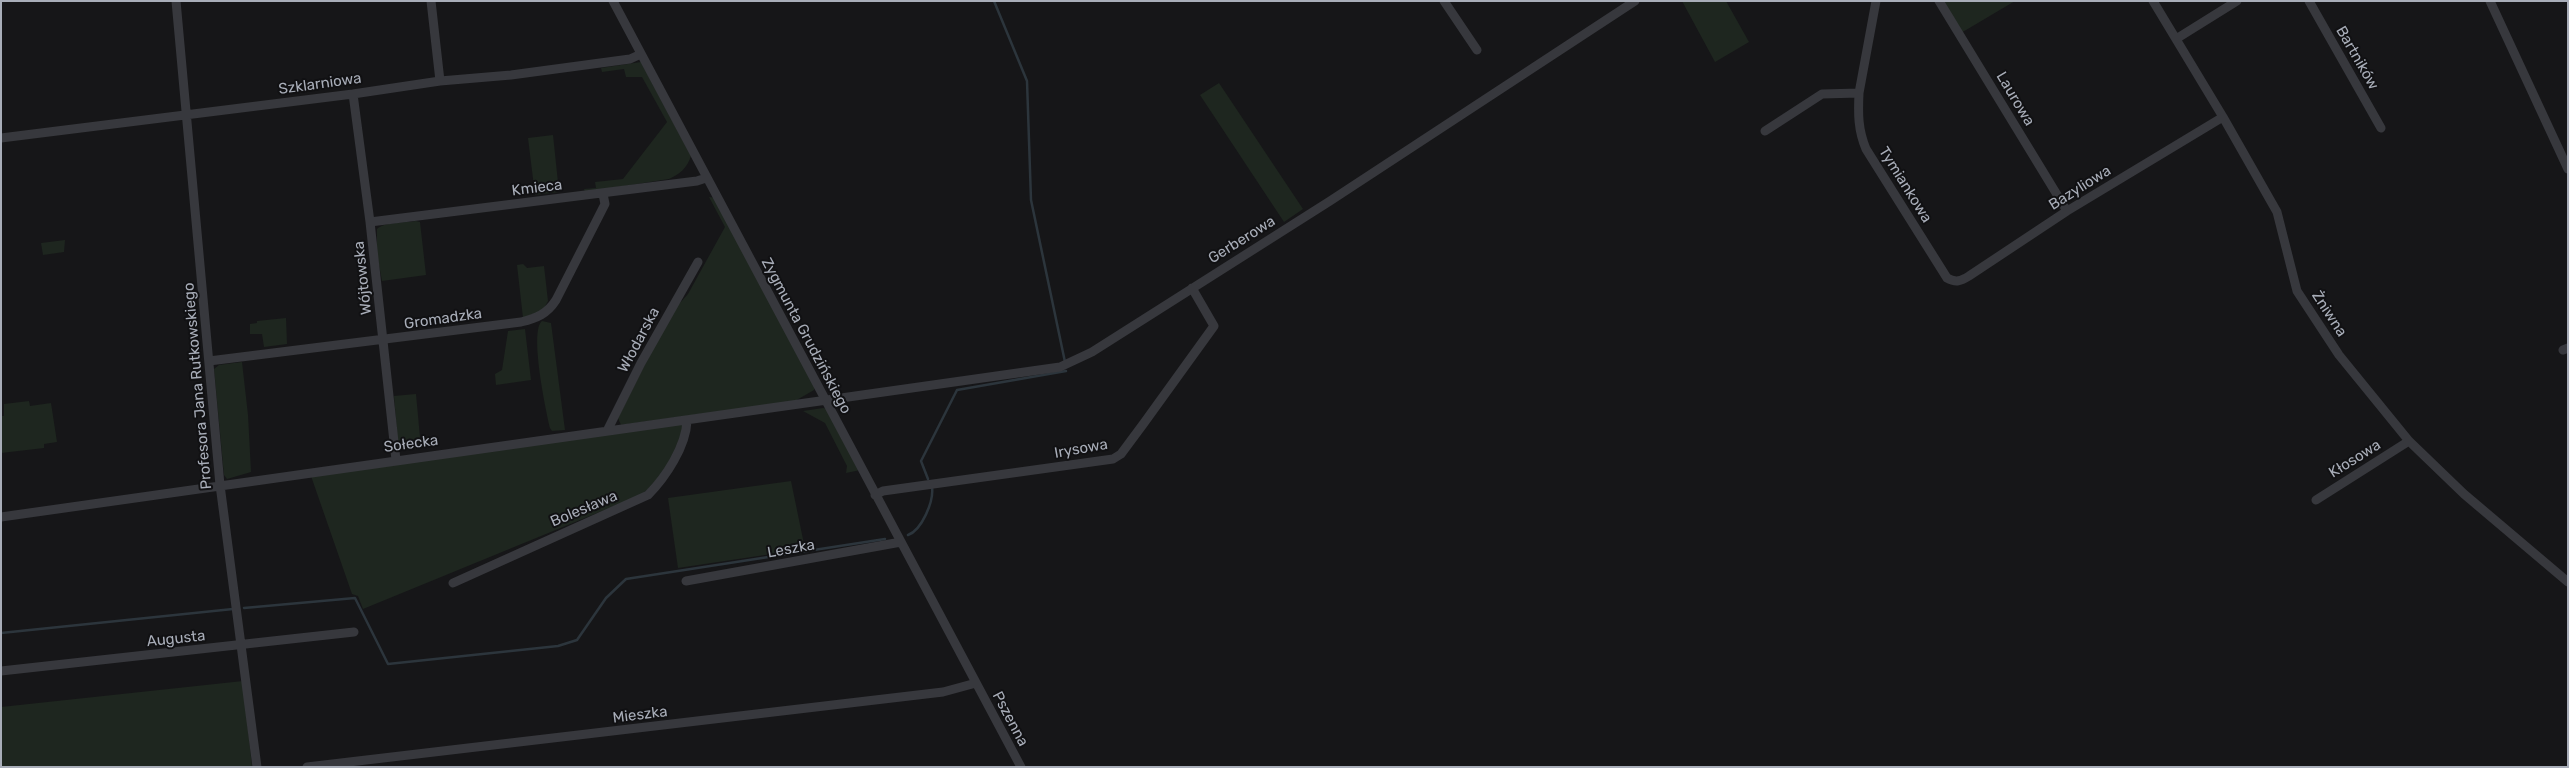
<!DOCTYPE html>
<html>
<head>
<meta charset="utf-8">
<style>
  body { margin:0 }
  #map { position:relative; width:2569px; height:768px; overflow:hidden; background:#161618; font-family:Rubik,sans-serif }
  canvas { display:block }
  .frame { position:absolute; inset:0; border:2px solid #a8adb8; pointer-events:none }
</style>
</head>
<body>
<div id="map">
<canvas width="2569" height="768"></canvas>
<div class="frame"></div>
</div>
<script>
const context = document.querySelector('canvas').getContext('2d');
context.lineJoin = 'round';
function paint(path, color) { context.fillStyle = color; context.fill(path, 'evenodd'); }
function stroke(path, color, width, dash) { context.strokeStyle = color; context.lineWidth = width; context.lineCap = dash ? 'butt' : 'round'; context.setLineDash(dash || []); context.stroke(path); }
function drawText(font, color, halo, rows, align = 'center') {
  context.font = font + ' Rubik,sans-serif'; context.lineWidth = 4; context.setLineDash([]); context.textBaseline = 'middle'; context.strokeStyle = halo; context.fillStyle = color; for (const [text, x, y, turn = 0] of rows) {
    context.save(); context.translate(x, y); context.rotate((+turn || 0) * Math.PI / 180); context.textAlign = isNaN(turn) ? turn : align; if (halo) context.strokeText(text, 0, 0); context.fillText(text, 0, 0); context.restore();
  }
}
paint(new Path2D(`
  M1682 1H1726L1749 42 1715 62Z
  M1942 1H2015L1961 33Z
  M641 62 691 156C687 168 680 174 669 179L585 192 584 189 596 188 595 182 623 179 667 122 642 77H626L624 69 602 72 601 68Z
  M1219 83 1303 209 1284 222 1200 95Z
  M553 135 559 192 535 195 528 138Z
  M709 197 717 198 816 383 814 390 795 401 621 425 618 418 671 313 688 294 725 227Z
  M416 221 420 222 426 275 382 281 377 254V229C384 222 405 223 416 221Z
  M65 240 64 252 43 255 41 243Z
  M523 264 527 268 544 266 548 301 543 310 523 318 517 265Z
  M286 318 287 344 264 347 262 334H250V324L257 323V321Z
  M542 321 551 323 565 430 552 431 550 428C546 411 529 331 542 321Z
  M525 329 531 380 496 385 495 374 502 370 508 331Z
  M242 362 248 415 251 472 227 479 224 475 214 369 219 365Z
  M416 394 421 448 405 450 398 444 394 396Z
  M29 401 30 406 51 403 57 442 44 444V448L1 453V416H4V404Z
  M823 408 830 409 865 469 846 473 847 466 825 423 803 411Z
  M685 423C681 449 661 479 641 495L363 609 358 596 352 594 311 476Z
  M791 481 805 549 678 568 668 498Z
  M243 681 252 767H1V707Z`), '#1e261f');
stroke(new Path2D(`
  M994 1 1027 81 1031 200 1065 362
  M928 479 921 461 957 390 1066 371
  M908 535C922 530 934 501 932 487
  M244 608 355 598 388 664 558 646 577 640 606 598 626 579 885 539
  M1 633 233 609`), '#2c353c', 2.5);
stroke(new Path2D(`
  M176 1 220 485 257 767
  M431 1 440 81
  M613 1 1021 767
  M1444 1 1477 50
  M1939 1 2067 211
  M2153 1 2223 117 2277 212 2297 291 2339 355 2409 441 2464 494 2568 582
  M2309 1 2381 128
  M2490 1 2568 169
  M2176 39 2237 1
  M1859 93C1858 114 1858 130 1866 149L1947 278C1956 283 1961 281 1969 276L2067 211 2223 117
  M353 94 370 222 396 460
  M1765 131 1822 94 1859 93 1876 1
  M1 138 353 94 440 81 511 75 630 59 641 54
  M370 222 697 181 706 178
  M2563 350 2568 348
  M209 361 521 322C537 318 547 314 556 300L605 204 603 194
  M607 431 641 363 698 262
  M875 495 883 491 1113 459 1121 454 1144 423 1214 326 1192 288
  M2316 500 2409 441
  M1 517 1060 367 1092 352 1330 201 1635 1
  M686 581 901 542
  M453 583 648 495C666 477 686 446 687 421
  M1 671 354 632
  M307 767 943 692 976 683`), '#37383d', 9);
drawText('15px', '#a8adb8', '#111113', [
  ["Bartników",2357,58,60],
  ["Szklarniowa",320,84,-8],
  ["Laurowa",2015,99,59],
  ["Tymiankowa",1905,185,58],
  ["Kmieca",537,188,-7],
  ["Bazyliowa",2080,188,-32],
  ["Gerberowa",1242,240,-32],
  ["Wójtowska",363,278,-96],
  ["Żniwna",2329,314,57],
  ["Gromadzka",443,319,-8],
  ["Zygmunta Grudzińskiego",806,336,62],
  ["Włodarska",639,340,-62],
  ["Profesora Jana Rutkowskiego",198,386,-95],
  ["Sołecka",411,444,-8],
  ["Irysowa",1081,449,-10],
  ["Kłosowa",2355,459,-32],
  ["Bolesława",584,509,-23],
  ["Leszka",791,549,-10],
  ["Augusta",176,639,-6],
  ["Mieszka",640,715,-7],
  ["Pszenna",1010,719,62]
]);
</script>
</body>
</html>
